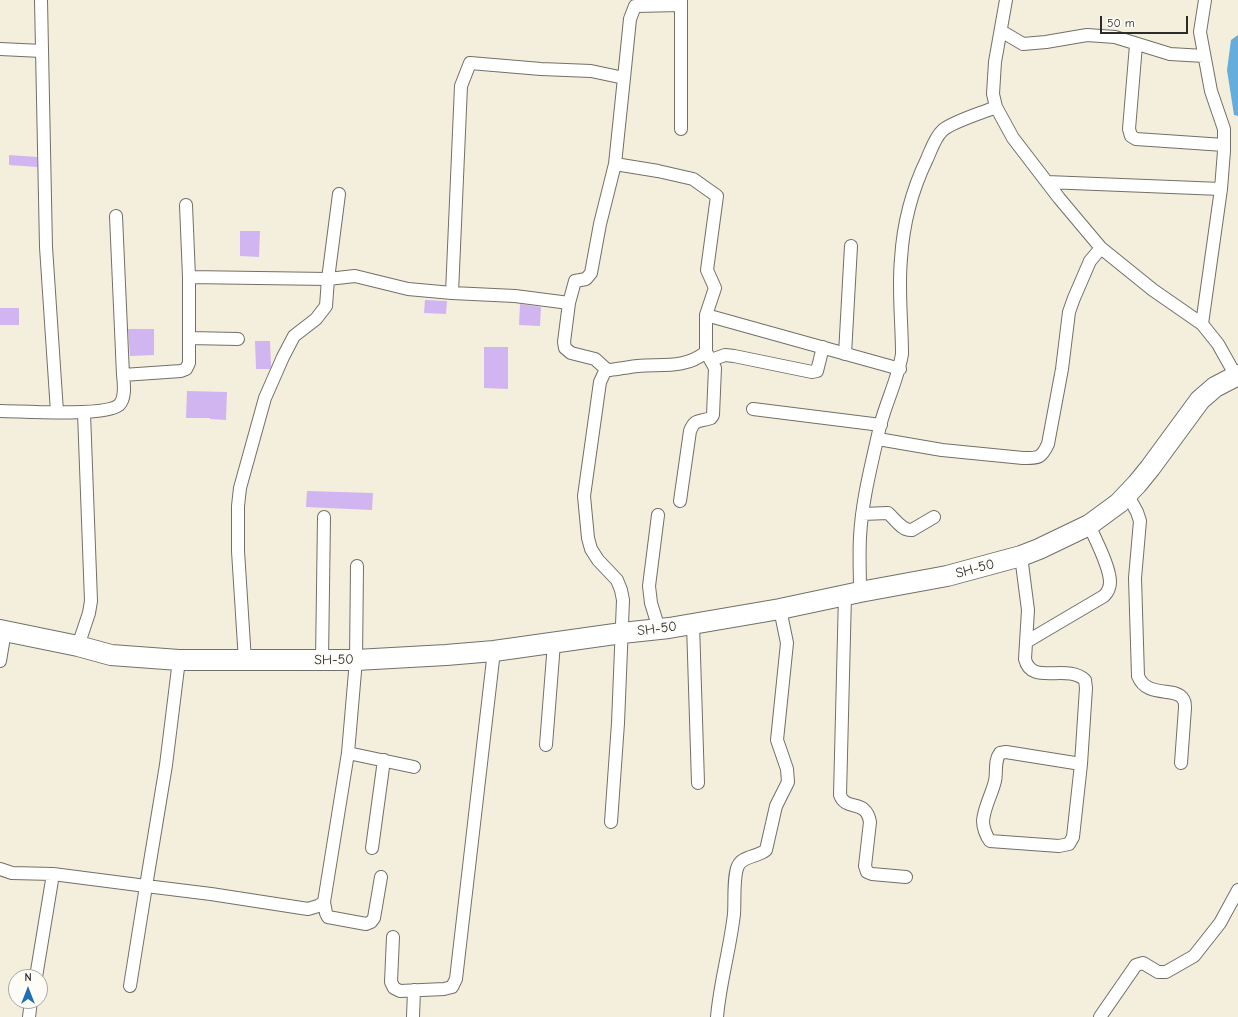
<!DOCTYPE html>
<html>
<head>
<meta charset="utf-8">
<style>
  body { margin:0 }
  #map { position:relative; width:1238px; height:1017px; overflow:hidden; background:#f4efdc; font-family:"Comic Neue",sans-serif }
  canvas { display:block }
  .north { position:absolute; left:8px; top:969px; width:40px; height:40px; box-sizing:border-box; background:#fdfcf7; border:1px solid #a9a8a5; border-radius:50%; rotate:0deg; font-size:11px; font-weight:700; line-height:16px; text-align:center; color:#2b2b2b }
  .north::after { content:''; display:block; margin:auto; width:14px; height:18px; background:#1f6fb2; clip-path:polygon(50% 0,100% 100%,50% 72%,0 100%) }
  .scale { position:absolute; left:1100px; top:16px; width:88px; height:18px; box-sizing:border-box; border:2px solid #2b2b2b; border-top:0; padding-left:5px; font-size:12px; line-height:14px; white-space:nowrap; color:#2b2b2b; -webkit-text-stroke:3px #fdfcf7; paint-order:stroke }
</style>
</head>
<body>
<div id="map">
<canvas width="1238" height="1017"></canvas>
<div class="north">N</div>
<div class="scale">50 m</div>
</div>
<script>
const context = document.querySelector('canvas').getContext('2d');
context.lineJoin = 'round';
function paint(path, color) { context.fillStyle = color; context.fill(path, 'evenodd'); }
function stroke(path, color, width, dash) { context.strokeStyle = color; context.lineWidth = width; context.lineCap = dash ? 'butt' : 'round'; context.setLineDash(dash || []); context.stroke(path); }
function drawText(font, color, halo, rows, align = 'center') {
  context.font = font + ' "Comic Neue",sans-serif'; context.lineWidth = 4; context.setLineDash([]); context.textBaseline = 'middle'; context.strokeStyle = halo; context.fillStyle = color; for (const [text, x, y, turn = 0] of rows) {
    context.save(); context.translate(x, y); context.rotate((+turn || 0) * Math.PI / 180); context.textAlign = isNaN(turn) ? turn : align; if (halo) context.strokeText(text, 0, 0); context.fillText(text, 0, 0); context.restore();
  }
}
paint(new Path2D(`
  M1238 35V116L1234 115 1227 70 1231 40Z`), '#65addc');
paint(new Path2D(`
  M9 155 37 157V167L9 165Z
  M240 231H260L259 257 240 256Z
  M425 300 447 301 446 314 424 313Z
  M520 304 541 307 540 326 519 325Z
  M0 308H19V325H0Z
  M128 329H154V355L130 356Z
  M255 341H270L271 366 270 369H256Z
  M484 347H508V389L484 388Z
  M187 391 227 392 226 420 210 419V418H186Z
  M307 491 373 493 372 510 306 507Z`), '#d1b5f0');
const minor = new Path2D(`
  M41 0 46 247 57 412
  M1006 0 995 62 993 94 996 107 1013 138 1059 198 1101 248 1153 290 1202 324 1218 344 1236 376
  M1001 31 1023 44 1046 42 1087 35 1115 37 1170 54 1204 56
  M1136 45 1129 129 1131 136 1136 139 1224 145
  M0 49 42 51
  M624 78 630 19 635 6 681 5V0
  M681 129V5
  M1047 182 1221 189
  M186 205 189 277
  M569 303 515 296 452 293 461 86 470 63 541 69 591 71 624 78 615 164 600 224 591 273 586 279 575 281 569 303 564 342 565 348 571 353 595 359 606 369 600 382 584 496 588 538 591 549 598 560 617 580 621 590 623 600 618 723 611 822
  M706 315 900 369
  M1202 324 1221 189 1224 151V129L1211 91 1200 32 1205 0
  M189 338 238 339
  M845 354 851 246
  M711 360 725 355 734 356 812 372 817 371 823 347
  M606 369 610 370C619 369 628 367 638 366 662 364 685 369 706 352V315L715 288 707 270 717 196 693 179 658 171 615 164
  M123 375 181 371 186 369 189 363V277L328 279 355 276 408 289 452 293
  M753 409 881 425
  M0 411C21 411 105 417 119 405 126 398 124 384 123 375L116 216
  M878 439 942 450 1023 458C1038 458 1041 459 1048 444L1062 369 1069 312 1074 298 1090 261 1101 248
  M1127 494 1137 512 1140 521 1135 578 1138 676C1147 699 1176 686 1183 699 1185 701 1185 705 1185 708L1181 763
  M680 501 690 431C695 418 700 422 711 418L713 415 715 368 706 352
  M862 514 888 513C895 519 902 531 912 530L934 517
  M658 515 649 586 651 603 659 629
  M1021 556 1028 610 1025 659C1031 686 1067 663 1085 680L1086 688 1081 764 1006 752 1000 753C994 761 997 772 995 781 992 794 984 807 983 821 983 827 986 836 990 841L1059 846 1069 844 1073 837 1081 764
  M860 592C860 573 859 555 860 537 862 499 872 463 880 426 886 402 898 379 902 354 902 323 898 290 901 259 903 225 912 190 927 159 931 150 935 137 943 130 954 121 982 113 996 107
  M845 595 840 795C846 812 866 798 870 822L865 866 867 872 872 874 906 877
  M693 624 698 783
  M1026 642 1104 596C1108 592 1110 588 1110 582 1110 567 1096 541 1089 525
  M78 646 89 613 91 601 84 413
  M322 660 324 517
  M0 661 5 631
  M245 661 238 551V506L240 488 265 398 283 357 294 336 316 319 326 306 328 279 339 194
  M546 745 554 643
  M348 753 414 767
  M372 848 384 760
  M0 869 12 873 53 874 36 977
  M53 874 146 886 166 765 179 660
  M324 902 326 913 328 917 366 924 371 922 374 918 381 877
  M393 937 391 982 394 988 400 991 444 989 452 987 456 979 494 651
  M130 986 146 886 211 894 308 909 318 906 324 902 348 753 356 660 357 566
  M29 1017 31 1001
  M413 1017 414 990
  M717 1017C720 982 730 949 734 914 735 902 733 876 738 866 742 856 758 857 766 850L776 806 788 782 787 769 777 740 787 643 780 609
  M1100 1017 1136 965 1143 963 1158 972H1166L1194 956 1220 923 1238 890`);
const trunk = new Path2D(`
  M0 630 78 646 111 655 179 660H356L446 655 494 651 622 633 669 628 780 609 860 592 947 576 1021 556 1039 549 1089 525 1119 503 1137 484 1150 468 1200 400 1215 387 1238 375`);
stroke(minor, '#717069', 14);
stroke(trunk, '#717069', 22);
stroke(minor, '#fff', 12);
stroke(trunk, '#fff', 20);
drawText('14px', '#2b2b2b', '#fdfcf7', [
  ["SH-50",975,569,-15],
  ["SH-50",657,629,-7],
  ["SH-50",334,660,-1]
]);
</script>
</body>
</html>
